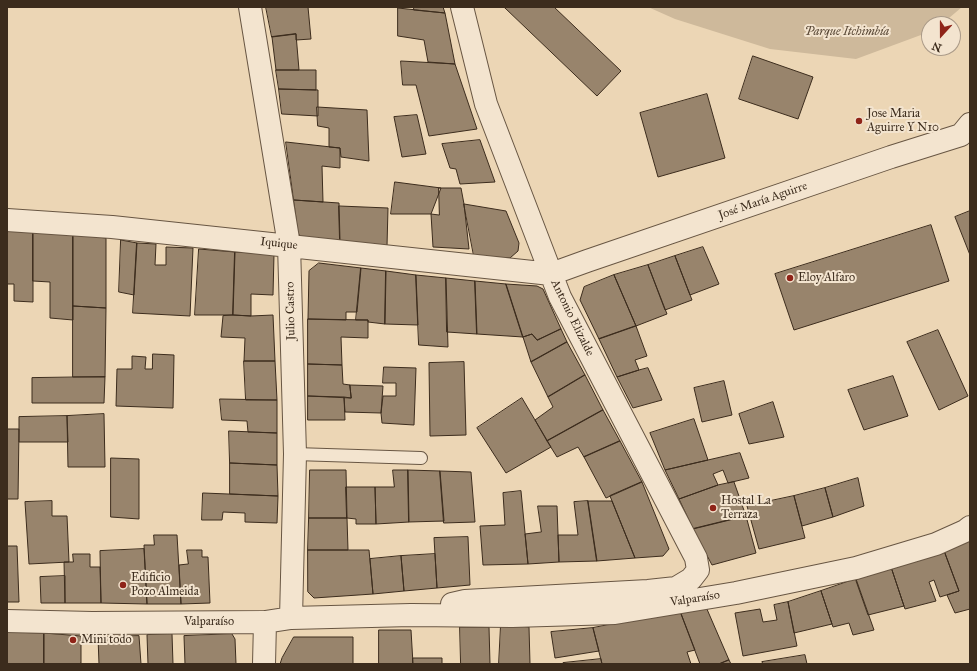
<!DOCTYPE html>
<html>
<head>
<meta charset="utf-8">
<style>
  body { margin:0 }
  #map { position:relative; width:977px; height:671px; overflow:hidden; background:#ecd6b5; font-family:"IM FELL Great Primer",serif }
  canvas { display:block }
  .frame { position:absolute; inset:0; border:8px solid #3c2c1d; pointer-events:none }
  .north { position:absolute; left:921px; top:16px; width:40px; height:40px; box-sizing:border-box; background:#f3e4cf; border:1px solid #aa9a88; border-radius:50%; rotate:201deg; font-size:11px; font-weight:700; line-height:16px; text-align:center; color:#3c2c1d }
  .north::after { content:''; display:block; margin:auto; width:14px; height:18px; background:#8f2418; clip-path:polygon(50% 0,100% 100%,50% 72%,0 100%) }
</style>
</head>
<body>
<div id="map">
<canvas width="977" height="671"></canvas>
<div class="frame"></div>
<div class="north">N</div>
</div>
<script>
const context = document.querySelector('canvas').getContext('2d');
context.lineJoin = 'round';
function paint(path, color) { context.fillStyle = color; context.fill(path, 'evenodd'); }
function stroke(path, color, width, dash) { context.strokeStyle = color; context.lineWidth = width; context.lineCap = dash ? 'butt' : 'round'; context.setLineDash(dash || []); context.stroke(path); }
function drawText(font, color, halo, rows, align = 'center') {
  context.font = font + ' "IM FELL Great Primer",serif'; context.lineWidth = 4; context.setLineDash([]); context.textBaseline = 'middle'; context.strokeStyle = halo; context.fillStyle = color; for (const [text, x, y, turn = 0] of rows) {
    context.save(); context.translate(x, y); context.rotate((+turn || 0) * Math.PI / 180); context.textAlign = isNaN(turn) ? turn : align; if (halo) context.strokeText(text, 0, 0); context.fillText(text, 0, 0); context.restore();
  }
}
paint(new Path2D(`
  M648 7H962L942 24H929V32L856 59 770 49 675 19Z`), '#ceb99b');
const building = new Path2D(`
  M266 7H308L311 39 296 40V34L272 37Z
  M414 7H443L445 13 414 10Z
  M506 7H554L621 71 597 96 505 8Z
  M398 8 445 13 455 64 428 62 424 40 398 36Z
  M296 34 299 70H276L272 37Z
  M753 56 813 77 798 119 739 99Z
  M401 61 455 64 477 129 429 136 416 85H403Z
  M276 70H316V90L279 89Z
  M279 89 318 90V116L282 114Z
  M707 94 725 158 658 177 640 113Z
  M317 107 367 110 369 161 341 157 340 148 329 147V128L318 126Z
  M417 115 426 154 402 157 394 117Z
  M480 140 495 182 460 184 456 169 450 168 442 144Z
  M286 142 340 148V168L322 166 323 202 294 200Z
  M395 182 441 188 431 214H391Z
  M439 188H461L464 204 469 249 433 247 431 214 439 215Z
  M294 200 339 203 340 241 301 238 298 233Z
  M464 204 506 211 519 243 518 251 510 258 474 256Z
  M339 206 388 208 387 246 340 241Z
  M970 211V255L955 217Z
  M931 225 949 281 794 330 775 274Z
  M7 227 33 231V302L14 301V284H7Z
  M33 231 73 234V320L50 318V282L33 281Z
  M73 234 106 238V308L73 306Z
  M121 240 137 243 134 295 119 292Z
  M137 243 156 244 155 265H166V247L193 248 190 316 133 313Z
  M703 247 719 284 690 295 675 256Z
  M199 249 235 252 233 315H195Z
  M235 252 274 254 273 295 251 294V316L233 315Z
  M675 256 692 300 665 310 648 265Z
  M319 263 361 268 357 312H346V320L308 319 309 271Z
  M648 265 667 314 636 326 614 275Z
  M361 268 386 271 385 324 368 322V320H356Z
  M386 271 416 275 418 325 385 324Z
  M416 275 446 278 448 347 419 345Z
  M614 275 636 326 599 339 580 300 584 287Z
  M446 278 475 281 477 334 447 332Z
  M475 281 506 284 523 337 477 334Z
  M506 284 537 286 543 289 561 329 537 340 532 334 523 337Z
  M73 306 106 308 105 377H73Z
  M233 315 251 316 273 315 275 361H244L245 338 221 337 223 316Z
  M308 319 368 320V338L341 337 342 365 308 364Z
  M636 326 647 356 635 360 639 370 617 377 599 339Z
  M561 329 567 342 531 362 523 337 532 334 537 340Z
  M938 330 968 396 939 410 907 342Z
  M567 342 585 375 548 397 531 362Z
  M153 354 174 355 173 408 116 406 117 369H132V356L146 357 145 369H152Z
  M244 361H275L277 400H246Z
  M464 362 466 435 430 436 429 363Z
  M308 364 342 365 343 384 350 385 351 398 308 396Z
  M384 367 416 368 414 425 382 423 381 413 383 396H396V383H383Z
  M648 368 662 400 633 408 617 377 639 370Z
  M585 375 603 410 547 441 535 420 553 407 548 397Z
  M893 376 908 416 864 430 848 390Z
  M105 377 104 403H32V378Z
  M724 381 732 415 702 422 694 388Z
  M350 385 383 386 381 413 345 412 344 397 351 398Z
  M308 396 344 397 345 420H308Z
  M522 398 551 447 506 473 477 428Z
  M220 399 277 400V433L248 432 247 421 222 420Z
  M773 402 784 437 749 444 739 414Z
  M603 410 620 441 584 457 578 447 557 457 547 441Z
  M104 414 105 467H68L67 416Z
  M67 416 68 442H19V417Z
  M694 419 708 460 665 470 650 433Z
  M7 429H19L18 499H7Z
  M229 431 277 433V465L230 463Z
  M620 441 642 482 606 498 584 457Z
  M740 453 749 478 728 483 723 470 713 474 718 485 679 499 665 470 708 460Z
  M111 458 139 459V519L111 517Z
  M230 463 277 465 278 496 230 494Z
  M310 470H346L347 518H309Z
  M393 470H408L409 522 376 524 375 487H394Z
  M408 470 440 471 444 521 409 522Z
  M440 471 471 472 475 522 444 523Z
  M858 478 864 506 833 517 825 488Z
  M642 482 669 549 663 556 635 558 610 496Z
  M734 482 746 516 693 529 679 499 718 485Z
  M346 487H375L376 524H356V519L347 518Z
  M825 488 833 517 802 526 794 496Z
  M521 491 528 564 483 565 480 526 505 525 503 493Z
  M203 493 278 496 277 523 245 522V513L223 512 222 520H202Z
  M794 496 805 538 759 549 747 506Z
  M52 501V516H67L69 562 29 564 25 502Z
  M588 501H612L635 558 597 561Z
  M588 501 597 561 559 562 558 535H578L574 502Z
  M538 506H557L559 562 528 564 525 534 541 532Z
  M746 516 756 553 712 565 693 529Z
  M309 518H347L348 550H308Z
  M154 535H177L181 604H147L144 545H154Z
  M468 537 470 585 437 588 434 538Z
  M970 538V609L955 613 947 595 959 591 943 548Z
  M7 546H17L19 602H7Z
  M943 548 959 591 940 597 934 580 929 582 936 601 905 609 890 564Z
  M144 549 147 604 101 603 100 551Z
  M187 550H202V557H208L210 603 181 604 179 565 188 564Z
  M308 550H369L373 594 314 598 308 592Z
  M73 554H90V567H100L101 603H65L64 562H73Z
  M435 554 437 588 404 591 401 556Z
  M401 556 404 591 373 594 370 559Z
  M890 564 904 606 868 615 854 575Z
  M65 576V603H41L40 577Z
  M856 579 874 630 853 635 849 623 833 627 821 591Z
  M821 591 832 624 794 633 788 602Z
  M703 600 729 660 719 664H700L678 606Z
  M788 602 797 646 743 656 735 613 760 609 763 622 777 620 774 605Z
  M680 611 695 650 687 652 691 664H602L593 628Z
  M501 624 529 627 530 664H499Z
  M460 627H489L490 664H461Z
  M593 628 599 651 555 658 551 632Z
  M379 630H411L413 664H379Z
  M7 632 44 633V664H7Z
  M44 633 81 636V663L79 664H44Z
  M172 634 173 664H148L147 635Z
  M232 634 235 639 236 664H185L184 636Z
  M139 636 141 664H99L98 637Z
  M294 637H353V664H280L282 658Z
  M805 655 807 664H763L762 662Z
  M413 658H442V664H413Z
  M601 659 602 664H563V663Z
  M729 660 731 664H719Z`);
paint(building, '#98846c');
stroke(building, '#3c2c1d', 1);
const lane = new Path2D(`
  M295 454 421 458`);
const street = new Path2D(`
  M250 7 289 245 295 454 291 618
  M7 220 112 227 551 274 587 261 891 157 961 135 970 124
  M452 604 465 601 648 591 676 588 691 579 698 570 696 558 560 297 486 104 462 7
  M7 621 92 623 265 622 291 618 411 615 512 616 615 613 736 593 856 568 936 544 965 531 970 527
  M264 664 265 622`);
stroke(lane, '#685643', 14);
stroke(street, '#685643', 24);
stroke(lane, '#f3e4cf', 12);
stroke(street, '#f3e4cf', 22);
for (const [x, y, r, color] of [
  [859,121,4,"#8f2418"],
  [790,278,4,"#8f2418"],
  [713,508,4,"#8f2418"],
  [123,585,4,"#8f2418"],
  [73,640,4,"#8f2418"]
]) { const dot = new Path2D(); dot.arc(x, y, r, 0, 2 * Math.PI); context.fillStyle = color; context.fill(dot); stroke(dot, '#f3e4cf', 1.5); }
drawText('italic 12px', '#594836', '#f3e4cf', [
  ["Parque Itchimbía",847,32]
]);
drawText('12px', '#3c2c1d', '#f3e4cf', [
  ["Jose Maria",867,114],
  ["Aguirre Y N10",867,128],
  ["Eloy Alfaro",798,278],
  ["Hostal La",721,501],
  ["Terraza",721,515],
  ["Edificio",131,578],
  ["Pozo Almeida",131,592],
  ["Mini todo",81,640]
], 'left');
drawText('12px', '#3c2c1d', '#f3e4cf', [
  ["José María Aguirre",763,201,-19],
  ["Iquique",279,244,6],
  ["Julio Castro",291,311,-91],
  ["Antonio Elizalde",572,318,64],
  ["Valparaíso",695,599,-9],
  ["Valparaíso",209,622]
]);
</script>
</body>
</html>
